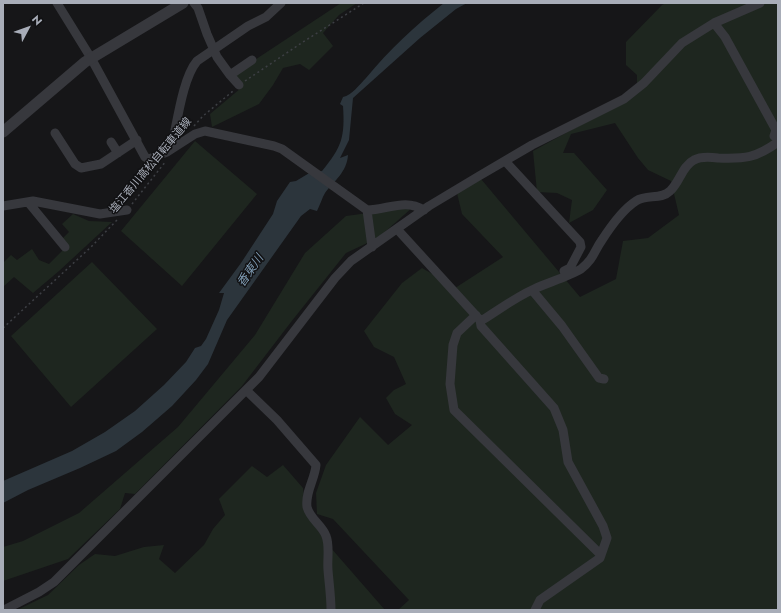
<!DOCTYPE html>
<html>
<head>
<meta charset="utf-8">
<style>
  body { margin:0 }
  #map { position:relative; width:781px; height:613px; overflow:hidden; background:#161618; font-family:Jost,sans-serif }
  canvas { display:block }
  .frame { position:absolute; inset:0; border:4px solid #a8adb8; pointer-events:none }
  .north { position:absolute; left:8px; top:8px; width:40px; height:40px; -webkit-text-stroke:3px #111113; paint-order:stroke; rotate:49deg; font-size:11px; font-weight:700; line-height:16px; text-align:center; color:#a8adb8 }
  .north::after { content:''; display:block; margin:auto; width:14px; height:18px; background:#a8adb8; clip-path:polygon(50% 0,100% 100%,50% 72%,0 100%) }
</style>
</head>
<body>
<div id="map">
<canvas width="781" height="613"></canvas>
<div class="frame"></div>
<div class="north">N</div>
</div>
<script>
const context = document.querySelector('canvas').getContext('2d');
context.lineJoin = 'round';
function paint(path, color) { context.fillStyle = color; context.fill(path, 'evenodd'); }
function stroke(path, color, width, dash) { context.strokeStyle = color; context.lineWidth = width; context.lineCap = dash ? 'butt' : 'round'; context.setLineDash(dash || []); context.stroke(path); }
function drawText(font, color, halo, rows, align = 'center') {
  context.font = font + ' Jost,"Noto Sans JP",sans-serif'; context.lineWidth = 3; context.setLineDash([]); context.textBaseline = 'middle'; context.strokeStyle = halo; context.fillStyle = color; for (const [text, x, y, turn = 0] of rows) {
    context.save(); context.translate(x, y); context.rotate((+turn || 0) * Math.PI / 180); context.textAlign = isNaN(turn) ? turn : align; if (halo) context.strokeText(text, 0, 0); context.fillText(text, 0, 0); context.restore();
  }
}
paint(new Path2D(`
  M341 3H357L339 15 323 33 333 46 309 70 300 64 283 68 273 85 259 104 212 127 210 114 241 88 232 75Z
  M666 3H778V610H398L409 600 333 519 317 514 316 493 326 465 360 417 388 445 412 425 395 414 386 398 394 390 406 384 394 357 374 347 364 331 402 283 422 268 441 279 452 290 503 257 462 214 457 193 481 179 580 297 616 279 623 241 648 238 679 215 671 181 648 170 638 158 615 123 571 134 563 153H574L607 190 593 210 569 223 572 200 557 193 537 192 533 151 624 101 637 92V75L626 65V42L662 5Z
  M195 141 257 194 182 286 121 231Z
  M413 207 378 238 346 253 291 322 242 386 135 494 125 493 120 509 68 559 3 581V547L23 541 79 513 178 427 255 335 305 253 346 216Z
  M73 214 89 221 112 222 59 271 33 293 14 277 3 287V263L11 255 17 260 32 249 39 260 49 264 63 250 62 239 69 232 62 224Z
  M92 262 157 329 71 407 11 336Z
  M283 465 303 488 306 512 324 540 385 610H17L48 595 79 565 95 554 115 556 144 547 164 545 159 559 175 573 204 545 213 529 225 515 219 499 252 466 267 477Z`), '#1e261f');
paint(new Path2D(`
  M444 3H467L456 9 420 38 353 98 349 140 340 158 348 155C347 172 334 181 325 193 322 198 320 205 317 211L310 209 301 216 227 320 208 364 196 380 172 406 142 432 116 451 80 468 28 490 3 503V481L72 451 105 432 135 411 164 385 186 362 195 348 201 346 206 339 219 310 224 293H219L241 263 273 214 277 201 290 182 296 181 311 172 322 171C342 147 345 137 343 106L340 104 343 97C352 95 359 85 366 78 389 50 416 25 444 3Z`), '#2c353c');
stroke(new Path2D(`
  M245 81 303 42 364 3
  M194 126 203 116 233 91
  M132 204 166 161
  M3 328 91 247 117 220`), '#3d3f44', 1.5, [2, 3]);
stroke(new Path2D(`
  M57 3 91 58 145 157 149 159 167 152 195 134 205 131 274 146 282 149 367 210C387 210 405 198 424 210
  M194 3 198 8 207 34 217 57 230 75 252 60
  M714 23 725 37 776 130 774 136
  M230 75 239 85
  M55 133 75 164 81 168 101 164 137 140
  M111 142 118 153
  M171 149C177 125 182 79 197 61L248 26 266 17 281 3
  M505 161 580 242 581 247 570 268 564 271 565 273
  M28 202 65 247
  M3 206 33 201 100 214 127 210
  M367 210 372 247
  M397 229 480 320 484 319C500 309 516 297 534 289 547 283 570 276 581 269 594 259 594 251 602 240 611 226 622 210 636 201 647 194 661 200 670 191 680 182 682 166 694 160 701 156 711 157 718 158 745 159 756 158 778 142
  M532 290 562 326 599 378 604 379H603
  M476 315 457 333 453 345 450 384 454 410 601 555
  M480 320 481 326 554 408 563 430 568 462 603 526 607 538 600 558 540 600 535 610
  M246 390 277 420 316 465C315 479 305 492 307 507 310 519 322 525 326 536 330 546 327 559 328 570 329 583 331 596 331 610
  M4 610 39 592 54 582 259 377 335 278 351 261 429 206 479 176 532 145 624 99 644 83 682 43 714 23 760 3`), '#37383d', 9);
stroke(new Path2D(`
  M3 132 85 62 183 3`), '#37383d', 11);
drawText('11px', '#a8adb8', '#111113', [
  ["塩江香川高松自転車道線",151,166,-50]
]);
drawText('italic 12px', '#7f9bb3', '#111113', [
  ["香東川",251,271,-55]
]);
</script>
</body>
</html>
